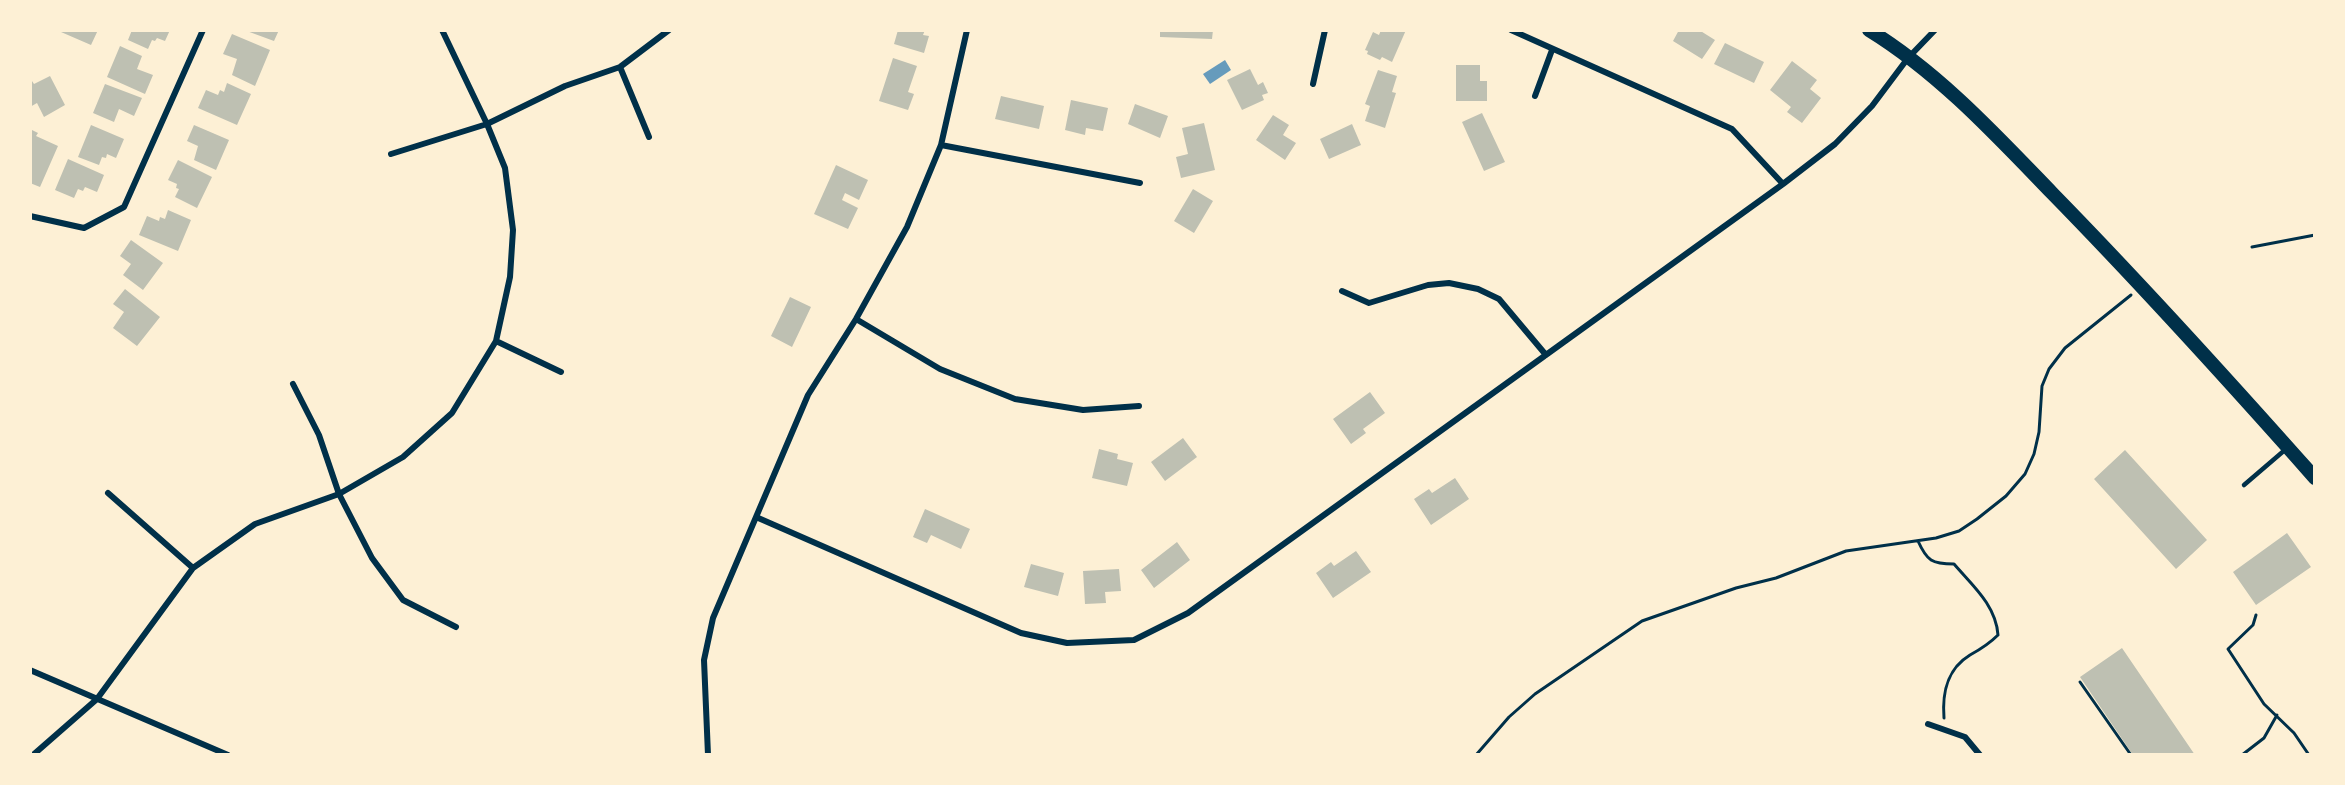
<!DOCTYPE html>
<html>
<head>
<meta charset="utf-8">
<style>
  body { margin:0 }
  #map { position:relative; width:2345px; height:785px; overflow:hidden; background:#fdf0d5; font-family:"Golos Text",sans-serif }
  canvas { display:block }
  .frame { position:absolute; inset:0; border:32px solid #fdf0d5; pointer-events:none }
</style>
</head>
<body>
<div id="map">
<canvas width="2345" height="785"></canvas>
<div class="frame"></div>
</div>
<script>
const context = document.querySelector('canvas').getContext('2d');
context.lineJoin = 'round';
function paint(path, color) { context.fillStyle = color; context.fill(path, 'evenodd'); }
function stroke(path, color, width, dash) { context.strokeStyle = color; context.lineWidth = width; context.lineCap = dash ? 'butt' : 'round'; context.setLineDash(dash || []); context.stroke(path); }
paint(new Path2D(`
  M1225 60 1231 70 1210 84 1203 74Z`), '#669bbc');
paint(new Path2D(`
  M62 30H98L91 45 61 32Z
  M132 30H170L165 41 157 38 155 41 152 40 148 49 128 40Z
  M244 30H279L274 41Z
  M898 30H925L923 35 929 36 924 53 894 44Z
  M1160 30H1213L1212 39 1160 37Z
  M1381 30H1406L1392 62 1382 57 1380 60 1367 54 1368 51 1365 50 1373 32 1379 35Z
  M1679 30H1699L1715 40 1702 59 1673 41Z
  M232 34 270 50 255 86 232 75 237 59 223 54Z
  M1725 43 1764 62 1754 83 1714 64Z
  M120 46 142 56 137 69 153 75 145 94 107 77Z
  M893 58 917 66 908 92 914 94 908 110 879 101Z
  M1792 61 1817 80 1810 89 1821 98 1802 123 1787 112 1791 107 1770 90Z
  M1456 65H1480V81H1487V101H1456Z
  M1250 69 1258 85 1263 82 1268 93 1262 95 1264 100 1242 110 1227 80Z
  M1378 70 1397 76 1392 92 1396 93 1385 128 1365 121 1370 106 1365 104Z
  M50 76 65 105 44 117 37 103 30 107V78L34 84Z
  M227 83 251 94 237 125 198 108 206 90 218 95 220 90 224 92Z
  M105 84 142 98 134 116 119 109 114 122 93 113Z
  M1001 96 1044 106 1039 129 995 119Z
  M1071 100 1108 108 1103 131 1086 128 1085 135 1065 130Z
  M1135 104 1168 116 1160 138 1128 124Z
  M1482 113 1505 162 1484 171 1462 122Z
  M1273 115 1289 125 1283 135 1296 143 1285 160 1256 140Z
  M1204 123 1215 170 1181 178 1176 157 1188 154 1182 128Z
  M1352 124 1361 145 1329 159 1320 139Z
  M91 125 124 139 116 158 107 154 106 158 102 157 99 165 78 157Z
  M194 125 229 140 216 170 194 160 198 146 187 141Z
  M30 129 38 133 36 136 58 146 40 187 30 183Z
  M68 159 104 175 97 192 85 187 83 191 78 189 74 198 55 190Z
  M178 160 212 177 197 208 175 197 179 189 176 188 177 184 168 180Z
  M836 165 868 180 859 200 845 193 842 200 858 208 848 229 814 214Z
  M1193 189 1213 201 1194 233 1174 221Z
  M168 210 191 220 178 251 139 235 147 216 159 221 160 217 165 219Z
  M131 240 163 263 143 290 123 275 131 264 120 256Z
  M125 289 160 317 137 346 113 328 124 312 113 304Z
  M790 297 811 307 792 347 771 336Z
  M1370 392 1385 413 1363 429 1366 433 1351 444 1333 419Z
  M1183 438 1197 457 1165 481 1151 462Z
  M1099 449 1118 454 1117 459 1133 463 1127 486 1092 478Z
  M2125 450 2207 540 2176 569 2094 479Z
  M1455 478 1469 499 1431 525 1414 499 1429 489 1432 493Z
  M925 509 970 529 961 549 931 535 927 543 913 537Z
  M2287 533 2311 567 2256 605 2233 572Z
  M1177 542 1190 560 1154 588 1141 570Z
  M1356 551 1371 572 1333 598 1316 573 1331 562 1334 566Z
  M1031 564 1064 573 1058 596 1024 587Z
  M1119 569 1121 591 1105 592 1106 603 1085 604 1083 571Z
  M2122 648 2195 755H2133L2080 677Z`), '#bec0b2');
stroke(new Path2D(`
  M2252 247 2315 235
  M1918 541C1927 561 1932 564 1954 564 1972 585 1996 605 1998 635 1989 644 1981 649 1970 655 1947 669 1942 692 1944 718
  M2256 615 2253 625 2228 649 2264 704 2294 733 2309 755
  M2080 682 2131 755
  M1476 755 1509 717 1535 694 1642 621 1736 588 1776 578 1846 551 1936 538 1959 531 1977 519 2006 496 2025 474 2034 454 2039 432 2042 386 2049 369 2065 348 2131 295
  M2242 755 2264 738 2277 715`), '#003049', 3);
stroke(new Path2D(`
  M2244 485 2286 449`), '#003049', 4.5);
stroke(new Path2D(`
  M1511 30 1732 129 1783 184
  M620 67 649 137
  M1313 84 1325 30
  M1535 96 1552 50
  M941 145 1140 183
  M391 154 487 124 565 86 620 67 669 30
  M30 216 84 228 124 207 203 30
  M1342 291 1369 303 1428 285 1449 283 1478 289 1499 299 1546 355
  M856 319 940 369 1015 399 1083 410 1139 406
  M496 341 561 372
  M293 384 319 435 339 494 372 558 403 600 456 627
  M108 493 193 568
  M756 517 1021 633 1067 643 1134 640 1188 613 1783 184 1835 144 1872 106 1908 58 1935 30
  M30 670 228 755
  M1928 724 1965 737 1980 755
  M33 755 97 699 193 568 255 524 339 494 403 457 452 413 496 341 510 277 513 230 505 168 487 124 442 30
  M708 755 704 660 713 618 808 395 856 319 907 227 941 145 967 30`), '#003049', 6);
stroke(new Path2D(`
  M1869 30C1939 73 1996 135 2052 193 2143 286 2229 381 2315 478`), '#003049', 14);
</script>
</body>
</html>
